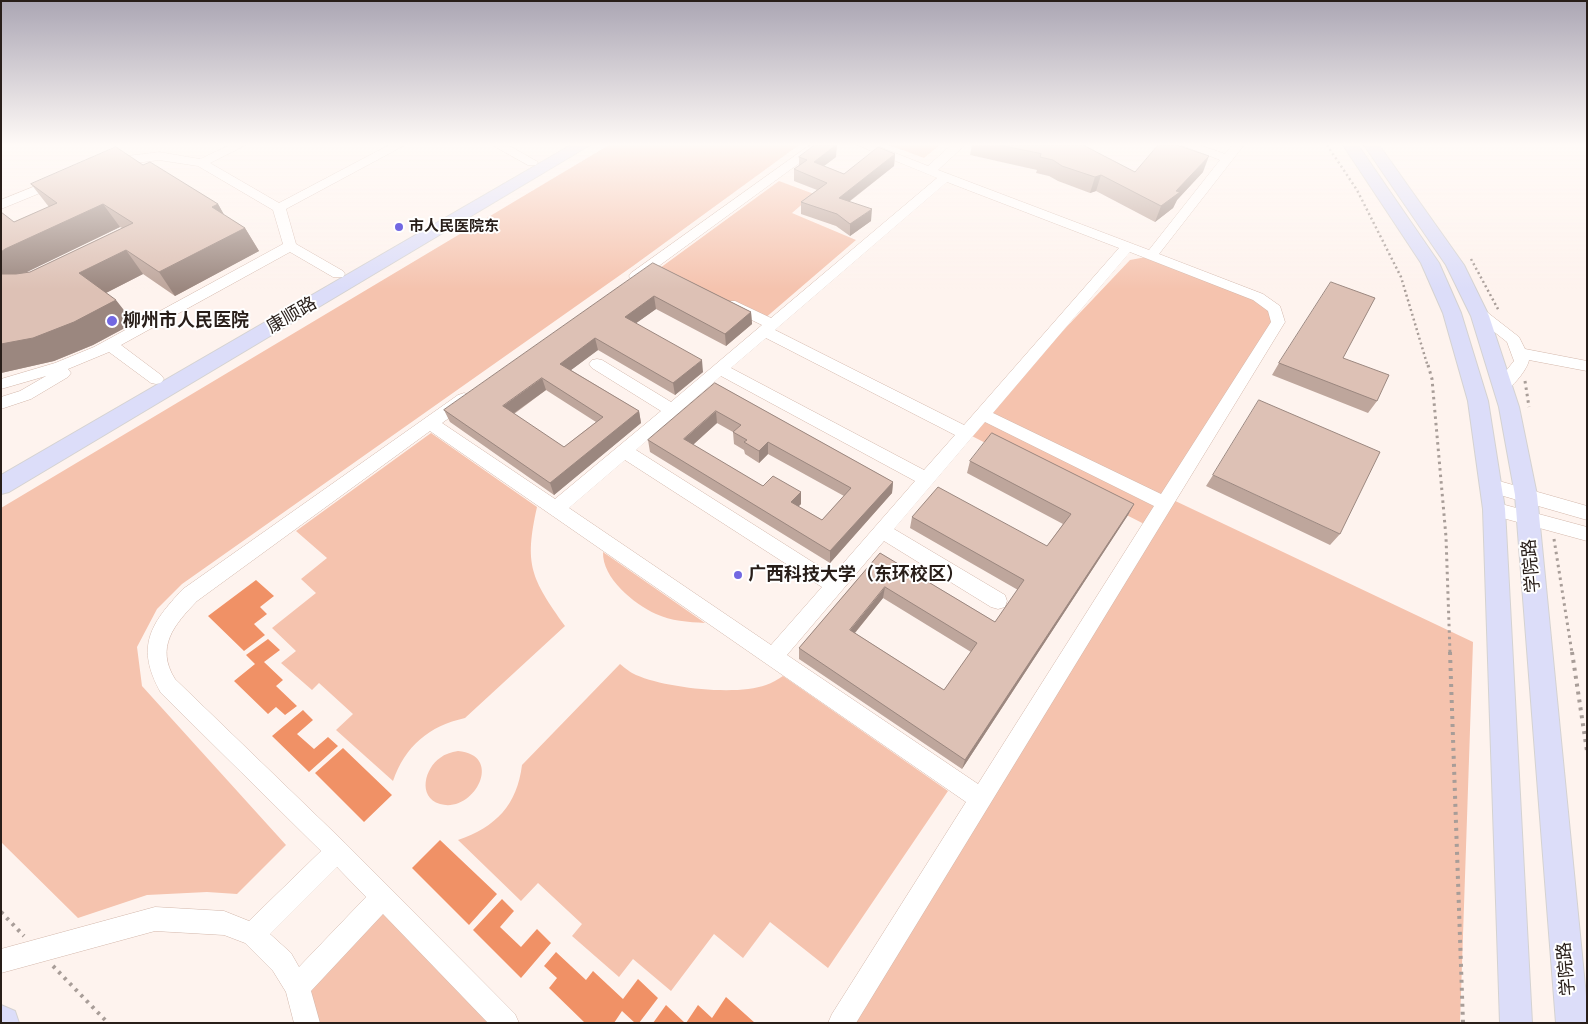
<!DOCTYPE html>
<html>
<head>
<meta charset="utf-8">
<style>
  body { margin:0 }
  #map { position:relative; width:1588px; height:1024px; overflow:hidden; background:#fef3ee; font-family:"DM Sans",sans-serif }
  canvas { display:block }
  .frame { position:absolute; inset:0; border:2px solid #281e19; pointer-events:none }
</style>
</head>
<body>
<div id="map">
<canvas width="1588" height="1024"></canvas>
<div class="frame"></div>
</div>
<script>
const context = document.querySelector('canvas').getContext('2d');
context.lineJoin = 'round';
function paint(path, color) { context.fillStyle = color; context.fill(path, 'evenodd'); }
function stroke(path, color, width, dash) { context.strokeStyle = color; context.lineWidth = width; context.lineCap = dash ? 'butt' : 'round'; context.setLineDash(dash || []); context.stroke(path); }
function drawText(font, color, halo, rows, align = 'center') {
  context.font = font + ' "DM Sans","Noto Sans SC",sans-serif'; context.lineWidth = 4; context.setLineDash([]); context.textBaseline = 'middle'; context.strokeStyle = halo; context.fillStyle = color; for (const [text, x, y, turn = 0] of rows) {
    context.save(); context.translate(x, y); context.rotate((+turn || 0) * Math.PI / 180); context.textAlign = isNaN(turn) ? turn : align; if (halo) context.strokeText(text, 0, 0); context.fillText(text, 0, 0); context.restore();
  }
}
paint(new Path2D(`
  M609 145H799L633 266 182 584 157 609 137 647 142 686 286 845 237 894 207 892 147 895 78 918 1 842V508Z
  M889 145H940L924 158Z
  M779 181 814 194 792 213 856 240 764 319 660 268Z
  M1151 256 1258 297 1278 322 1169 498 1473 642 1460 1023H841L1150 527 966 433 1130 260Z
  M431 433 537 507C524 565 531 578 565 626L465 718C429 726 405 746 393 781L336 730 353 714 319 683 312 690 281 663 296 651 272 628 316 593 301 579 327 558 296 531Z
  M603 552 705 623C688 622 671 621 656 614 634 604 602 578 603 552Z
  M620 664C625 668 631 673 636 675 666 688 736 696 766 685 772 683 778 679 783 676L948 791 828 968 770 922 743 958 714 934 671 991 633 959 619 977 572 936 582 924 538 883 521 901 458 840C496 827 517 805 522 765Z
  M458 751C505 755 474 814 440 804 417 797 425 768 440 758 445 754 451 752 458 751Z
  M383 897 506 1023H307L297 987Z`), '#f5c3ae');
paint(new Path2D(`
  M256 580 274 596 260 607 267 614 254 624 265 635 244 651 208 616Z
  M268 639 280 650 264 662 283 680 276 686 297 706 285 715 276 707 268 714 234 681 255 664 246 655Z
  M303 710 313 720 297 734 314 749 328 737 338 746 309 772 272 736Z
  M343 748 392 795 364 822 315 773Z
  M440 840 497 894 469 925 412 868Z
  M502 899 514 911 500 927 521 947 537 929 551 943 521 978 473 930Z
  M556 952 586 980 593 971 623 999 638 979 658 998 639 1023H635L622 1011 614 1023H585L549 988 557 978 544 966Z
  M726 997 755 1023H686L698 1005 712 1018Z
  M666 1005 685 1023H653Z`), '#f09166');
const minor = new Path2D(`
  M230 145H246L210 163 279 203 389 145H405L286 209 296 244 343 271 345 274 343 277H333L290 252 121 345 161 375 164 379 161 383 156 384 151 383 109 352 68 369 71 373 68 377 31 399 1 409V397L20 391 46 376 1 389V379L55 363 94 347 283 244 273 210 198 166 159 160 111 166 105 162 111 158 159 152 200 159Z
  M492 145H508L538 162 536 165H528Z
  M810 145H824L641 279H631L629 276 631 273Z
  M857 145H875L928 166 951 145H965L938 170 1149 250 1220 160 1181 145H1200L1225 154 1232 145H1244L1159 254 1263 294 1280 306 1285 322 856 1023H828L832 1014 966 802 430 431 197 601C174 625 155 647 175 679L345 843 515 1014 519 1023H488L383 914 311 991 320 1023H294L286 992 273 971 245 943 224 935 155 931 1 973V949L155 907 224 911 249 921 321 851 161 693C135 647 150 624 183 589L424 419 458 395 464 393 470 395 472 399 470 403 442 423 555 499 661 411 592 368 589 364 592 360 597 359 602 360 671 402 762 325 725 307 723 304 725 301H735L771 318 937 178ZM947 182 1119 248 964 425 775 330ZM1130 252 1253 300 1268 311 1271 322 1161 494 993 413ZM766 338 955 435 924 470 731 368ZM721 376 915 481 833 575 636 450ZM985 422 1154 506 978 784 787 655 884 541 991 607 998 609 1005 607 1007 601 1005 595 894 529ZM625 460 822 587 771 645 569 508ZM337 867 366 897 299 967 291 953 270 934Z
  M58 177 64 181 62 184 1 209V200Z
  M1478 307 1483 309 1519 337 1525 349 1587 361V371L1529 360C1528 368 1515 384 1508 389 1504 392 1501 391 1497 390L1494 386 1497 382 1514 361 1507 342 1473 315 1471 312 1473 309Z
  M1492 479 1587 506V520L1486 491 1483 486 1486 481Z
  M1494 502 1587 527V541L1488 514 1485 509 1488 504Z`);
const major = new Path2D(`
  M571 145H590L9 492 1 494V475Z
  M1343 145H1358L1439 263 1461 313 1488 401 1505 509 1532 1023H1500L1483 509 1468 401 1443 313 1421 263Z
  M1364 145H1379L1464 265 1489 316 1519 407 1537 495 1587 1006V1023H1556L1515 495 1499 407 1471 316 1446 265Z
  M1 1005 15 1011 19 1023H1Z`);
stroke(minor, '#d3b7ab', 1);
stroke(major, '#d4d2d1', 2);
stroke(new Path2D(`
  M1327 145 1357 190 1401 277 1428 367
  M1471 259 1499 311`), '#a89d98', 2.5, [2, 3]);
stroke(new Path2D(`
  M1428 365 1432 379 1446 537 1450 653
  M1525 381 1529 407
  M1554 539 1572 653`), '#a89d98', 3, [2.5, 4]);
stroke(new Path2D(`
  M1450 652 1463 1023
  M1572 652 1587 751
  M1 912 24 936
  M53 966 108 1023`), '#a89d98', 4, [3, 5]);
paint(minor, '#fff');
paint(major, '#dcddf9');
paint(new Path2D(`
  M972 145H1083L1135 172H1203L1177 200 1173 208 1155 222 1096 191 1090 193 1058 181 1049 176 1036 173 1037 170 970 155Z
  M895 154 894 166 849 202 871 221 850 236 836 226 801 214V202L817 190 794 181V169L799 166V157H836L824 166 844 174Z
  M143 165 218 204 224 215 245 228 259 251 175 296 143 274 106 293 134 323 93 345 54 361 1 373V212L14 222 49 207 31 184ZM120 227 122 228 30 272H26Z
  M653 263 751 312 752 324 726 346 656 309 636 323 703 372 675 395 598 350 571 370 639 411 641 423 554 495 450 422 444 410ZM546 390 596 422 564 447 514 414Z
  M1343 358 1377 401 1368 413 1272 375 1279 363Z
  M715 383 893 482 892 493 830 563 650 452 648 440ZM717 423 733 432 734 444 744 450 745 454 759 463 768 454 844 496 822 520 798 506 801 504 763 486 693 445Z
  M970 461 1134 504 1128 515 962 769 799 659V648L880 553 995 622 1018 590 910 528 912 517 1047 546 1063 524 967 473ZM883 598 971 652 944 690 855 633Z
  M1213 475 1340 534 1330 545 1206 486Z`), '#bea69c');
paint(new Path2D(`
  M836 145H837L836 157 813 174 814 162Z
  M895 154 894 166 838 210 839 198Z
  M1209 156 1203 172 1177 200 1173 208 1155 222 1161 206Z
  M1101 175 1096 191 1090 193 1095 177Z
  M103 204 120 227 25 273 1 293V252L5 249Z
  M218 204 231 227 212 207Z
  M872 209 871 221 850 236V224Z
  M245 228 259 251 175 296 159 272Z
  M126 250 143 274 98 297 79 273Z
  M654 296 656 309 628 329 625 317Z
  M116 300 134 323 93 345 54 361 1 373V344Z
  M751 312 752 324 726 346 725 334Z
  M595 338 598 350 563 376 560 364Z
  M702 360 703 372 675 395 673 383Z
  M542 378 546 390 507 418 503 406Z
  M639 411 641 423 554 495 550 483Z
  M716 411 717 423 686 451 684 439Z
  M768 442V454L759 463V451Z
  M893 482 892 493 830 563V551Z
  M801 492V504L791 514V502Z
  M1134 504 1128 515 962 769 965 760Z
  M885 587 883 598 849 640 850 630Z`), '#9b877f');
const building = new Path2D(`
  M815 145H836L814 162 844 174 878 147 895 154 839 198 872 209 850 224 837 214 801 202 827 183 794 169 807 160 799 157Z
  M999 145H1083L1135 172 1158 145H1177L1209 156 1176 191 1180 192 1161 206 1101 175 1095 177 1062 166 1053 160 1040 157 1041 154Z
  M116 147 143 165 150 162 218 204 212 207 245 228 159 272 126 250 79 273 116 300 74 322 33 338 1 344V274H16L30 272 133 223 103 204 5 249 1 252V212L14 222 57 203 31 184Z
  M653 263 751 312 725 334 654 296 625 317 702 360 673 383 595 338 560 364 639 411 550 483 444 410ZM542 378 603 417 564 447 503 406Z
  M1331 282 1375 298 1343 358 1389 375 1377 401 1279 363Z
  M715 383 893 482 830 551 648 440ZM716 411 741 425 733 432 747 440 744 442 759 451 768 442 851 488 822 520 791 502 801 492 773 476 763 486 684 439Z
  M1259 400 1380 452 1340 534 1213 475Z
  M992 433 1134 504 965 760 799 648 880 553 995 622 1024 580 912 517 938 487 1047 546 1071 514 970 461ZM885 587 977 643 944 690 850 630Z`);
paint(building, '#ddc1b5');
stroke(building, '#9b877f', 1);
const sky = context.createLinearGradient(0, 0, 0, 289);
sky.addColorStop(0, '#aba6b4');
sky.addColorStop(0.5, '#fffaf7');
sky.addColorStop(1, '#fffaf700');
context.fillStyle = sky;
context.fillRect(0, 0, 1588, 289);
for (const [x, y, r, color] of [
  [399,227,5,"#7268e2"],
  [112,321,6,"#7268e2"],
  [738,575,5,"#7268e2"]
]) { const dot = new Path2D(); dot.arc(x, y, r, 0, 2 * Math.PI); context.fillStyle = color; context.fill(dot); stroke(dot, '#fff', 2); }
drawText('bold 15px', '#281e19', '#fff', [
  ["市人民医院东",409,227]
], 'left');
drawText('18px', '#281e19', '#fff', [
  ["康顺路",292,316,-30],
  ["学院路",1532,566,-95],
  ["学院路",1567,969,-95]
]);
drawText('bold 18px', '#281e19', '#fff', [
  ["柳州市人民医院",123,321],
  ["广西科技大学（东环校区）",748,575]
], 'left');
</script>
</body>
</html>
